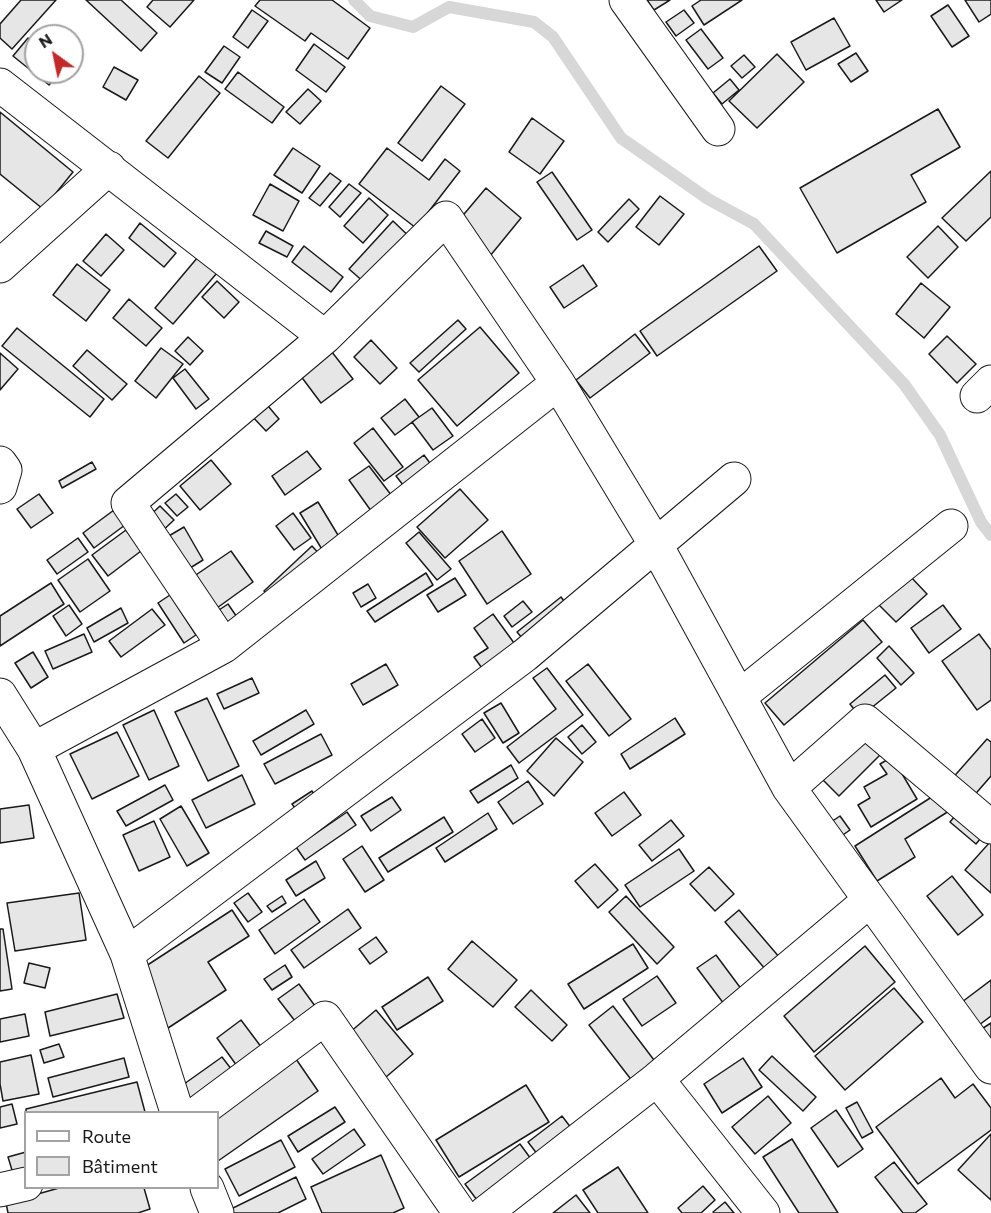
<!DOCTYPE html>
<html>
<head>
<meta charset="utf-8">
<style>
  body { margin:0 }
  #map { position:relative; width:991px; height:1213px; overflow:hidden; background:#fff; font-family:Commissioner,sans-serif }
  canvas { display:block }
  .legend { position:absolute; left:24px; top:1111px; width:195px; height:78px; box-sizing:border-box; background:#fff; border:2px solid #a3a3a3; margin:0; padding:8px 10px; list-style:none; font-size:18px; color:#1a1a1a }
  .legend li { display:flex; align-items:center; gap:12px; height:30px }
  .legend b { width:30px; border:2px solid #a3a3a3 }
  .north { position:absolute; left:24px; top:24px; width:60px; height:60px; box-sizing:border-box; background:#fff; border:2px solid #a3a3a3; border-radius:50%; rotate:327deg; font-size:16px; font-weight:700; line-height:24px; text-align:center; color:#1a1a1a }
  .north::after { content:''; display:block; margin:auto; width:21px; height:27px; background:#c62828; clip-path:polygon(50% 0,100% 100%,50% 72%,0 100%) }
</style>
</head>
<body>
<div id="map">
<canvas width="991" height="1213"></canvas>
<ul class="legend">
<li><b style="height:8px;background:#fff"></b>Route</li>
<li><b style="height:16px;background:#e6e6e6"></b>Bâtiment</li>
</ul>
<div class="north">N</div>
</div>
<script>
const context = document.querySelector('canvas').getContext('2d');
context.lineJoin = 'round';
function stroke(path, color, width, dash) { context.strokeStyle = color; context.lineWidth = width; context.lineCap = dash ? 'butt' : 'round'; context.setLineDash(dash || []); context.stroke(path); }
function paint(path, color) { context.fillStyle = color; context.fill(path, 'evenodd'); }
stroke(new Path2D(`
  M354 0 370 16 413 27 449 7 534 22 553 37 621 138 708 199 754 224 904 384 940 435 981 522 991 535`), '#d7d7d7', 12);
const building = new Path2D(`
  M21 0H56L12 49 0 38V24Z
  M86 0H121L157 33 141 51Z
  M153 0H194L170 27 147 7Z
  M260 0H332L370 28 348 59 311 33 305 41 255 6Z
  M647 0H670L654 10Z
  M701 0H742L704 25 692 6Z
  M876 0H902L884 12Z
  M965 0H991V14L979 22Z
  M948 5 969 36 952 47 931 16Z
  M252 10 268 21 248 48 233 37Z
  M684 10 694 23 676 36 666 22Z
  M834 18 850 46 806 70 791 42Z
  M701 29 723 58 708 69 686 40Z
  M28 38 36 45V72H60L49 85 13 56Z
  M314 44 345 67 326 92 296 70Z
  M224 46 240 57 222 83 205 72Z
  M856 53 868 71 851 82 838 64Z
  M777 54 804 82 757 128 729 101Z
  M744 55 755 67 742 78 731 66Z
  M114 67 138 80 126 100 103 87Z
  M238 72 284 107 272 123 225 89Z
  M199 76 220 93 168 158 146 141Z
  M730 79 739 90 722 104 713 93Z
  M441 86 465 104 422 161 398 143Z
  M308 89 321 101 300 124 286 112Z
  M938 109 960 147 911 175 926 202 837 253 800 188Z
  M0 112 73 172 43 209 0 174Z
  M532 118 564 141 540 174 509 152Z
  M293 148 320 166 302 193 274 175Z
  M387 148 429 180 445 159 460 171 416 228 359 184Z
  M991 171V217L966 241 942 218Z
  M552 172 592 230 577 240 537 182Z
  M330 173 341 181 320 206 309 198Z
  M270 184 299 201 283 231 253 215Z
  M349 184 361 193 340 217 329 207Z
  M486 188 521 218 490 256 454 226Z
  M660 196 684 214 659 245 636 227Z
  M369 198 388 215 363 243 344 226Z
  M629 199 639 209 608 242 598 232Z
  M393 221 417 244 374 291 349 269Z
  M140 223 176 253 164 267 129 238Z
  M938 226 958 247 928 278 907 257Z
  M266 231 293 246 287 257 259 243Z
  M106 234 124 250 101 276 83 261Z
  M304 246 343 277 331 292 292 262Z
  M759 246 777 271 657 356 640 331Z
  M198 257 217 273 173 324 155 308Z
  M77 264 110 290 86 321 53 295Z
  M583 265 597 286 564 308 550 287Z
  M217 281 239 302 224 318 202 297Z
  M921 283 950 307 924 338 896 314Z
  M129 299 162 328 146 346 113 318Z
  M458 320 466 329 419 372 410 363Z
  M480 327 519 373 457 426 418 380Z
  M17 328 104 399 90 417 2 346Z
  M635 334 650 353 590 398 576 380Z
  M947 336 976 364 957 383 929 354Z
  M188 337 203 351 190 365 175 351Z
  M371 340 397 368 380 384 354 357Z
  M328 347 353 379 321 403 297 371Z
  M161 348 183 364 156 398 135 381Z
  M87 350 127 384 112 400 73 366Z
  M0 353 18 369 0 390Z
  M185 369 209 399 196 409 173 378Z
  M405 399 419 417 395 435 381 418Z
  M263 400 279 419 266 431 249 413Z
  M432 408 453 436 433 450 412 422Z
  M373 428 403 467 384 481 354 443Z
  M307 451 321 469 285 495 272 476Z
  M424 455 435 470 407 490 396 476Z
  M211 460 231 484 200 510 180 486Z
  M92 462 96 469 62 488 59 481Z
  M369 466 395 500 374 515 349 480Z
  M460 489 488 520 445 558 417 527Z
  M39 494 53 513 31 528 17 509Z
  M176 494 188 507 177 516 165 503Z
  M318 502 344 545 326 556 300 513Z
  M160 506 174 520 159 534 145 520Z
  M114 510 125 525 94 548 83 533Z
  M293 513 311 538 294 550 276 526Z
  M184 527 203 560 182 573 162 540Z
  M126 530 141 551 108 576 92 555Z
  M502 531 531 574 487 604 459 561Z
  M419 532 451 569 437 580 406 543Z
  M78 538 88 552 57 574 47 560Z
  M312 546 323 558 275 603 264 591Z
  M231 551 253 582 210 613 187 581Z
  M88 559 110 591 80 612 58 580Z
  M426 573 433 585 375 622 367 611Z
  M910 576 927 594 896 622 879 605Z
  M455 578 466 595 438 612 427 595Z
  M51 583 64 604 0 646V616Z
  M368 584 376 598 361 607 353 593Z
  M170 595 196 635 184 643 158 603Z
  M561 597 572 612 529 646 517 632Z
  M523 601 532 612 512 627 504 616Z
  M228 604 241 623 224 635 210 616Z
  M69 605 82 624 66 636 53 616Z
  M943 605 961 629 929 653 911 628Z
  M121 608 128 623 94 642 87 628Z
  M152 609 165 625 121 657 109 641Z
  M493 614 522 654 489 678 474 657 488 648 474 628Z
  M863 620 882 642 784 725 765 703Z
  M84 634 92 652 53 669 45 651Z
  M979 634 991 650V700L977 710 942 661Z
  M889 646 914 673 901 685 877 658Z
  M33 652 48 677 31 688 15 663Z
  M386 664 398 685 363 705 351 684Z
  M588 664 631 719 609 736 566 681Z
  M547 668 583 715 519 763 507 747 556 709 533 678Z
  M885 675 896 688 860 717 850 704Z
  M252 678 259 693 224 709 217 694Z
  M207 698 239 766 208 781 175 712Z
  M501 703 519 733 503 743 484 713Z
  M154 710 179 766 149 780 123 725Z
  M306 710 314 724 261 755 253 741Z
  M675 718 685 734 630 769 621 754Z
  M482 719 495 738 475 752 462 734Z
  M582 725 596 742 582 754 568 737Z
  M117 732 139 776 92 799 70 754Z
  M321 734 332 755 275 784 264 764Z
  M863 736 881 754 839 796 821 778Z
  M556 738 583 762 554 796 527 771Z
  M987 739 991 742V776L971 799 950 781Z
  M892 757 917 799 871 827 858 805 870 798 864 787 887 774 880 764Z
  M511 765 518 778 478 803 470 791Z
  M242 775 255 804 206 828 192 800Z
  M528 781 543 804 513 824 498 802Z
  M165 785 173 800 126 826 117 811Z
  M312 791 321 806 302 818 292 804Z
  M624 792 641 815 612 836 595 813Z
  M938 793 949 811 905 839 915 857 877 881 855 846Z
  M392 797 401 810 371 831 361 816Z
  M29 805 34 838 0 843V809Z
  M181 806 209 853 187 866 160 819Z
  M959 811 985 833 976 844 950 822Z
  M347 812 356 825 305 860 296 847Z
  M488 813 497 829 445 862 436 848Z
  M840 816 850 830 840 837 831 822Z
  M444 817 453 832 388 872 379 858Z
  M671 820 684 836 652 861 639 845Z
  M154 821 170 857 139 871 123 835Z
  M991 841V893L965 870Z
  M362 846 384 880 365 892 343 859Z
  M679 849 694 871 640 907 625 885Z
  M316 861 325 878 296 896 286 880Z
  M595 864 618 890 598 908 575 881Z
  M709 867 734 894 715 911 690 884Z
  M952 876 983 915 958 935 927 896Z
  M79 893 86 940 15 951 7 903Z
  M248 893 262 912 248 922 234 903Z
  M282 896 286 903 272 912 267 906Z
  M626 896 674 947 657 964 609 912Z
  M304 899 320 922 275 954 259 930Z
  M348 909 361 928 304 968 291 950Z
  M232 910 249 936 208 962 226 990 162 1032 146 966Z
  M739 910 780 958 766 970 725 922Z
  M0 929H3L12 989 0 991Z
  M376 937 387 952 370 964 359 949Z
  M472 941 517 980 493 1007 448 969Z
  M633 944 648 968 584 1009 568 984Z
  M865 946 895 982 814 1052 784 1016Z
  M716 955 742 990 724 1004 697 968Z
  M29 963 50 968 45 988 24 983Z
  M285 965 292 977 272 990 264 979Z
  M657 976 676 1003 642 1026 623 999Z
  M428 977 443 1001 397 1030 382 1007Z
  M991 980V1016L975 1028 958 1005Z
  M299 984 315 1006 295 1021 278 999Z
  M894 988 923 1022 845 1090 815 1056Z
  M531 990 567 1025 552 1041 515 1007Z
  M117 994 124 1018 50 1036 45 1012Z
  M613 1006 657 1064 633 1082 589 1025Z
  M376 1010 413 1054 386 1077 349 1033Z
  M25 1014 29 1036 0 1042V1019Z
  M241 1020 262 1048 237 1066 217 1038Z
  M991 1023V1047L980 1030Z
  M59 1044 64 1057 44 1063 40 1050Z
  M31 1055 39 1094 3 1101 0 1084V1062Z
  M772 1056 816 1097 803 1111 759 1070Z
  M222 1057 235 1074 189 1107 177 1089Z
  M124 1058 129 1077 53 1097 48 1078Z
  M743 1058 762 1087 722 1113 704 1084Z
  M296 1059 318 1091 218 1161V1114Z
  M941 1078 955 1098 973 1084 991 1108V1130L918 1184 876 1127Z
  M137 1082 145 1112H26V1109Z
  M526 1085 549 1122 459 1177 436 1140Z
  M768 1096 791 1123 755 1154 732 1127Z
  M857 1102 873 1132 862 1138 846 1108Z
  M12 1104 17 1124 0 1128V1107Z
  M335 1107 345 1122 298 1152 288 1136Z
  M836 1110 863 1149 838 1167 811 1128Z
  M562 1116 575 1133 541 1159 528 1142Z
  M354 1129 365 1145 323 1174 312 1159Z
  M991 1134V1200L958 1170Z
  M792 1139 838 1213H799L763 1157Z
  M281 1140 295 1167 239 1196 225 1169Z
  M520 1144 531 1159 477 1200 465 1184Z
  M26 1152V1177L15 1180 8 1157Z
  M381 1155 404 1208 393 1213H322L311 1187Z
  M894 1162 927 1204 915 1213H903L875 1177Z
  M618 1167 648 1213H598L583 1190Z
  M296 1177 306 1199 278 1213H223Z
  M703 1186 715 1200 701 1213H682L678 1208Z
  M59 1188H144L150 1209 138 1213H8L6 1203Z
  M576 1195 590 1213H553Z
  M725 1202 734 1213H714L713 1212Z`);
paint(building, '#e6e6e6');
stroke(building, '#1a1a1a', 1.5);
const minor = new Path2D(`
  M626 0 718 129
  M0 85 325 337
  M0 266 109 168
  M977 396 991 382
  M0 463 5 470 0 487
  M224 646 128 503 325 337 446 218 558 383 656 545 789 788 991 1067
  M0 695 34 749 127 954 177 1112
  M739 697 951 526
  M34 749 224 646 558 383
  M789 788 865 721 991 827
  M127 954 525 655 734 479
  M657 1079 763 1213
  M199 1112 325 1018 460 1213
  M207 1188 217 1213
  M0 1190 26 1184
  M485 1213 657 1079 870 900`);
stroke(minor, '#1a1a1a', 35);
stroke(minor, '#fff', 33);
</script>
</body>
</html>
